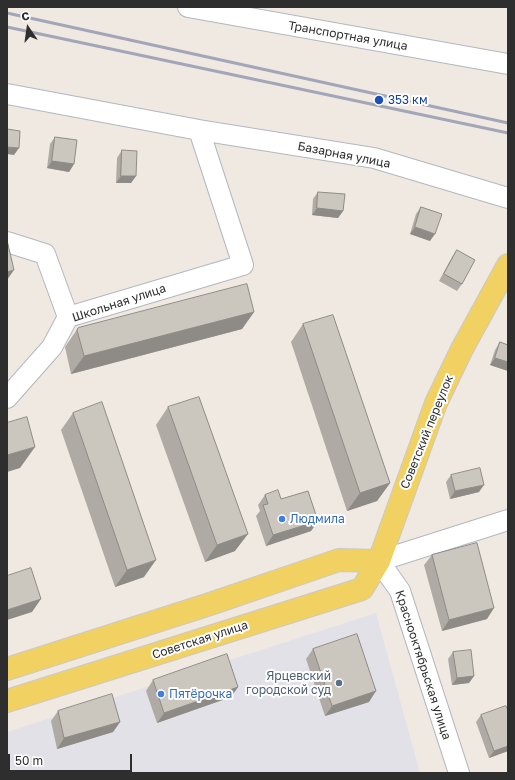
<!DOCTYPE html>
<html>
<head>
<meta charset="utf-8">
<style>
  body { margin:0 }
  #map { position:relative; width:515px; height:780px; overflow:hidden; background:#efe9e1; font-family:"Golos Text",sans-serif }
  canvas { display:block }
  .frame { position:absolute; inset:0; border:8px solid #2e2e2e; pointer-events:none }
  .north { position:absolute; left:8px; top:8px; width:40px; height:40px; -webkit-text-stroke:3px #fff; paint-order:stroke; rotate:347deg; font-size:11px; font-weight:700; line-height:16px; text-align:center; color:#2e2e2e }
  .north::after { content:''; display:block; margin:auto; width:14px; height:18px; background:#2e2e2e; clip-path:polygon(50% 0,100% 100%,50% 72%,0 100%) }
  .scale { position:absolute; left:8px; top:754px; width:124px; height:18px; box-sizing:border-box; border:2px solid #2e2e2e; border-top:0; padding-left:5px; font-size:12px; line-height:14px; white-space:nowrap; color:#2e2e2e; -webkit-text-stroke:3px #fff; paint-order:stroke }
</style>
</head>
<body>
<div id="map">
<canvas width="515" height="780"></canvas>
<div class="frame"></div>
<div class="north">С</div>
<div class="scale">50 m</div>
</div>
<script>
const context = document.querySelector('canvas').getContext('2d');
context.lineJoin = 'round';
function paint(path, color) { context.fillStyle = color; context.fill(path, 'evenodd'); }
function stroke(path, color, width, dash) { context.strokeStyle = color; context.lineWidth = width; context.lineCap = dash ? 'butt' : 'round'; context.setLineDash(dash || []); context.stroke(path); }
function drawText(font, color, halo, rows, align = 'center') {
  context.font = font + ' "Golos Text",sans-serif'; context.lineWidth = 4; context.setLineDash([]); context.textBaseline = 'middle'; context.strokeStyle = halo; context.fillStyle = color; for (const [text, x, y, turn = 0] of rows) {
    context.save(); context.translate(x, y); context.rotate((+turn || 0) * Math.PI / 180); context.textAlign = isNaN(turn) ? turn : align; if (halo) context.strokeText(text, 0, 0); context.fillText(text, 0, 0); context.restore();
  }
}
paint(new Path2D(`
  M376 613 420 773H7V732Z`), '#e3e1e8');
const minor = new Path2D(`
  M188 7 508 64
  M7 94 199 130 243 265 68 317 52 347 7 398
  M199 130 374 158 508 198
  M7 242 45 254 68 317
  M459 773 400 591 379 561 508 520`);
const major = new Path2D(`
  M7 669 210 604 339 560 379 561
  M7 701 362 589 379 561 436 403 462 349 508 265`);
stroke(minor, '#b4b7c1', 22);
stroke(major, '#c9c9c9', 24);
stroke(minor, '#fff', 20);
stroke(major, '#f2d163', 22);
stroke(new Path2D(`
  M7 13 508 123
  M7 27 508 133`), '#a3a6b8', 3);
paint(new Path2D(`
  M55 137 74 164 69 172 47 168 50 144Z
  M122 150 136 176 131 183H116L117 158Z
  M318 192 343 211 338 218 312 215 313 199Z
  M421 207 430 241 410 234 416 214Z
  M457 250 462 284 457 291 439 281 452 257Z
  M254 312 242 329 71 374 65 347 78 328Z
  M303 324 390 483 377 501 347 511 291 342Z
  M500 342 508 345V371L490 365 495 350Z
  M168 407 235 551 205 562 156 425Z
  M73 413 144 577 115 587 61 430Z
  M451 475 479 492 450 499 446 482Z
  M265 495 281 499 318 521 311 531 266 546 256 516 260 511 258 505Z
  M432 555 487 619 442 631 424 565Z
  M313 649 369 702 325 716 306 659Z
  M453 652 474 676 469 683 452 685 448 659Z
  M153 680 238 687 231 697 157 723 146 691Z
  M58 711 120 722 113 732 57 749 51 721Z
  M481 715 508 751 489 758 476 722Z`), '#afaba4');
paint(new Path2D(`
  M7 147 19 148 14 155 7 154Z
  M52 161 74 164 69 172 47 168Z
  M121 176H136L131 183H116Z
  M317 208 343 211 338 218 312 215Z
  M415 227 435 234 430 241 410 234Z
  M14 270 7 280V272Z
  M254 312 242 329 71 374 84 356Z
  M495 358 508 362V371L490 365Z
  M35 447 20 468 7 472V455Z
  M390 483 377 501 347 511 360 493Z
  M484 485 479 492 450 499 455 491Z
  M318 521 311 531 266 546 273 535Z
  M248 534 235 551 205 562 217 545Z
  M156 560 144 577 115 587 127 570Z
  M41 599 32 612 7 620V610Z
  M494 608 487 619 442 631 449 620Z
  M474 676 469 683 452 685 457 678Z
  M238 687 231 697 157 723 164 713Z
  M376 691 369 702 325 716 332 706Z
  M120 722 113 732 57 749 64 738Z
  M508 746V751L489 758 494 751Z`), '#8e8b86');
const building = new Path2D(`
  M7 129 20 131 19 148 7 147Z
  M55 137 77 140 74 164 52 161Z
  M122 150 137 151 136 176H121Z
  M318 192 345 194 343 211 317 208Z
  M421 207 442 214 435 234 415 227Z
  M7 240 14 270 7 272Z
  M457 250 475 260 462 284 444 274Z
  M247 284 254 312 84 356 77 330 78 328Z
  M333 315 390 483 360 493 303 324Z
  M500 342 508 345V362L495 358Z
  M199 397 248 534 217 545 168 407Z
  M102 402 156 560 127 570 73 413Z
  M27 417 35 447 7 455V423Z
  M480 468 484 485 455 491 451 475Z
  M278 490 281 499 308 491 318 521 273 535 263 505 268 504 265 495Z
  M477 543 494 608 449 620 432 555Z
  M31 568 41 599 7 610V576Z
  M357 634 376 691 332 706 313 649Z
  M471 650 474 676 457 678 453 652Z
  M227 654 238 687 164 713 153 680Z
  M112 694 120 722 64 738 58 711Z
  M506 706 508 710V746L494 751 481 715Z`);
paint(building, '#cbc7bf');
stroke(building, '#8e8b86', 1);
for (const [x, y, r, color] of [
  [379,100,5,"#1a4fb4"],
  [282,519,4,"#3f7fe0"],
  [339,683,4,"#5c6f8a"],
  [161,694,4,"#3f7fe0"]
]) { const dot = new Path2D(); dot.arc(x, y, r, 0, 2 * Math.PI); context.fillStyle = color; context.fill(dot); stroke(dot, '#fff', 1.5); }
drawText('12px', '#2e2e2e', '#fff', [
  ["Транспортная улица",348,36,10],
  ["Базарная улица",344,155,11],
  ["Школьная улица",119,303,-18],
  ["Советский переулок",427,432,-68],
  ["Советская улица",200,640,-18],
  ["Краснооктябрьская улица",423,665,72]
]);
drawText('12px', '#164399', '#fff', [
  ["353 км",388,100]
], 'left');
drawText('12px', '#366cbe', '#fff', [
  ["Людмила",290,519],
  ["Пятёрочка",169,694]
], 'left');
drawText('12px', '#4e5e75', '#fff', [
  ["Ярцевский",331,676],
  ["городской суд",331,690]
], 'right');
</script>
</body>
</html>
